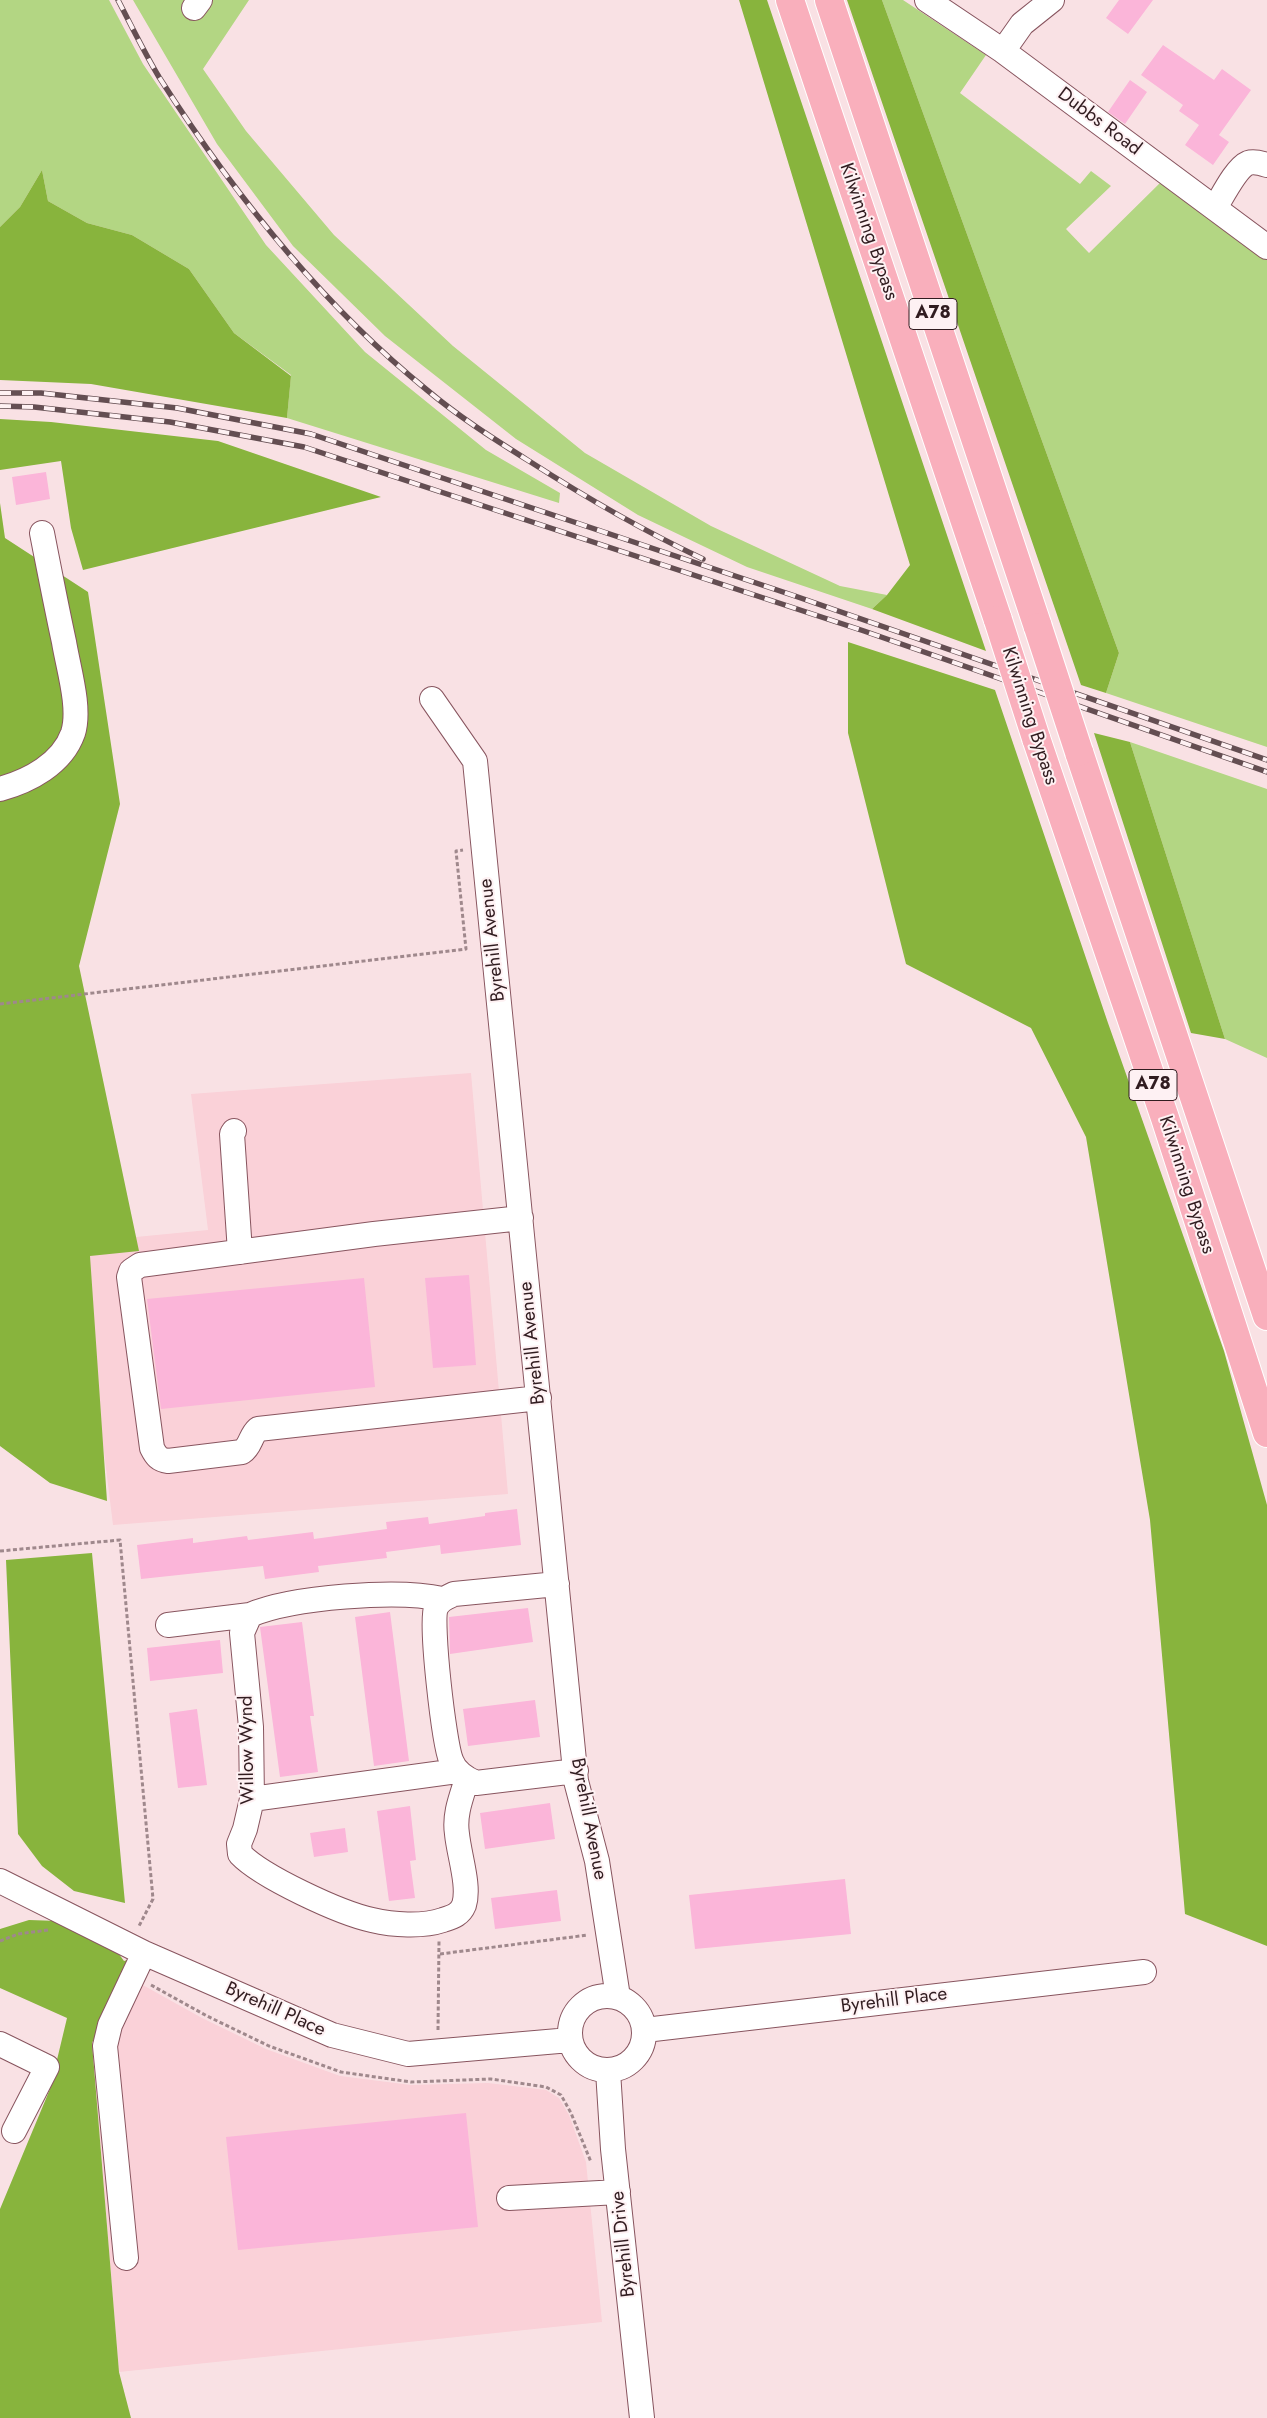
<!DOCTYPE html>
<html>
<head>
<meta charset="utf-8">
<style>
  body { margin:0 }
  canvas { display:block; background:#f9e1e4 }
</style>
</head>
<body>
<canvas width="1267" height="2418"></canvas>
<script>
const context = document.querySelector('canvas').getContext('2d');
context.lineJoin = 'round';
function paint(path, color) { context.fillStyle = color; context.fill(path, 'evenodd'); }
function stroke(path, color, width, dash) { context.strokeStyle = color; context.lineWidth = width; context.lineCap = dash ? 'butt' : 'round'; context.setLineDash(dash || []); context.stroke(path); }
function drawText(font, color, halo, rows, align = 'center') {
  context.font = font + ' Jost,sans-serif'; context.lineWidth = 4; context.setLineDash([]); context.textBaseline = 'middle'; context.strokeStyle = halo; context.fillStyle = color; for (const [text, x, y, turn = 0] of rows) {
    context.save(); context.translate(x, y); context.rotate((+turn || 0) * Math.PI / 180); context.textAlign = isNaN(turn) ? turn : align; if (halo) context.strokeText(text, 0, 0); context.fillText(text, 0, 0); context.restore();
  }
}
paint(new Path2D(`
  M471 1073 508 1494 113 1525 79 1249 136 1237 208 1230 191 1094Z
  M123 1974 202 2018 266 2049 340 2076 411 2085 488 2083 546 2090 559 2098 569 2115 586 2162 602 2322 119 2372 92 2043Z`), '#fad1d8');
paint(new Path2D(`
  M0 0H109L143 64 266 245 365 352 486 450 560 493 559 503 287 418 291 375 234 333 189 269 132 235 87 223 48 201 42 170 20 207 0 227Z
  M133 0H249L203 69 246 131 334 235 453 346 585 453 711 526 840 586 887 595 872 609 747 567 638 515 516 439 385 336 293 246 217 144Z
  M882 0H903L986 55 960 93 1080 184 1091 171 1111 186 1066 229 1089 253 1162 181 1267 259V747L1106 693 1119 653Z
  M1130 742 1267 789V1058L1225 1039Z`), '#b3d683');
paint(new Path2D(`
  M739 0H767L986 651 872 609 887 595 910 565Z
  M847 0H882L1119 653 1106 693 1081 685Z
  M42 170 48 201 87 223 132 235 189 269 234 333 291 376 287 418 91 384 0 380V227L20 207Z
  M0 419 51 422 218 441 381 497 83 570 71 528 61 461 0 470Z
  M0 503 5 538 88 592 120 804 79 966 139 1251 90 1256 107 1501 50 1483 0 1446Z
  M848 642 995 690 1108 1023 1224 1351 1267 1505V1946L1185 1914 1150 1520 1086 1137 1031 1028 906 964 848 733Z
  M1094 733 1130 742 1225 1039 1191 1033Z
  M92 1553 125 1903 74 1891 42 1866 18 1834 6 1560Z
  M29 1920 58 1921 116 1950 124 1961 131 1959 92 2043 119 2372 131 2418H0V2209L50 2089 67 2018 0 1988V1929Z`), '#88b43d');
paint(new Path2D(`
  M1119 0H1153L1128 34 1106 18Z
  M1163 45 1214 80 1222 69 1251 90 1219 135 1229 142 1213 165 1185 145 1199 125 1179 111 1183 105 1141 75Z
  M1130 80 1147 92 1125 124 1108 112Z
  M46 472 50 499 16 505 12 477Z
  M469 1275 476 1365 433 1368 425 1278Z
  M364 1278 375 1387 161 1409 147 1299Z
  M517 1509 521 1545 441 1554 440 1545 386 1552 387 1558 318 1566 319 1572 265 1579 263 1566 141 1579 137 1545 193 1538V1543L247 1536 248 1540 313 1532 314 1539 387 1529 386 1522 428 1517 429 1524 485 1516V1513Z
  M528 1608 533 1642 450 1654 449 1617Z
  M390 1612 409 1761 374 1766 355 1617Z
  M302 1622 314 1716H310L318 1772 280 1777 260 1627Z
  M220 1640 223 1673 150 1681 147 1648Z
  M535 1700 540 1737 468 1746 463 1709Z
  M197 1709 207 1785 178 1788 169 1713Z
  M550 1803 555 1839 485 1849 480 1813Z
  M410 1806 416 1860 410 1861 415 1898 389 1901 377 1811Z
  M345 1828 348 1852 314 1857 310 1833Z
  M845 1879 851 1934 695 1949 689 1895Z
  M557 1890 561 1921 495 1929 491 1898Z
  M466 2113 478 2227 238 2250 226 2137Z`), '#fbb5d9');
const minor = new Path2D(`
  M927 0 1003 51 1267 247
  M194 8 200 0
  M1003 51 1022 24 1052 0
  M1215 208C1222 197 1236 168 1248 163 1254 161 1261 163 1267 165
  M432 699 475 761 576 1781 597 1861 618 1997
  M0 789C29 781 62 764 73 733 81 708 68 667 64 642 56 605 49 569 42 533
  M234 1131 232 1134 240 1252
  M521 1218 374 1234 140 1265 131 1271 129 1277 152 1448C156 1456 159 1460 168 1461L242 1452C251 1446 250 1436 258 1429L539 1398
  M557 1584 454 1594C446 1598 439 1600 436 1608 430 1622 444 1743 451 1760 455 1772 465 1778 476 1783L576 1771
  M442 1599C398 1589 292 1597 250 1615L242 1633 251 1727 252 1799 245 1829 239 1844 240 1854C262 1877 340 1913 372 1920 393 1925 422 1927 443 1920 452 1917 460 1915 464 1905 470 1886 459 1855 457 1834 454 1815 461 1798 467 1779
  M168 1625 250 1615
  M252 1799 457 1771
  M0 1881 144 1953 332 2035 408 2054 570 2040
  M570 2033a37 37 0 1 1 74 0a37 37 0 1 1-74 0Z
  M645 2030 1144 1972
  M0 2044 47 2067 14 2131
  M608 2071 613 2149 642 2418
  M509 2198 618 2192
  M126 2258 105 2046 110 2025 144 1953`);
const highway = new Path2D(`
  M790 0 998 620
  M829 0 1038 627
  M1036 738 1165 1118 1267 1433
  M1079 752 1267 1316`);
stroke(minor, '#88555f', 26);
stroke(highway, '#fff', 30);
stroke(new Path2D(`
  M0 1004 466 949 456 851 463 850
  M0 1551 120 1540 153 1899 139 1926
  M0 1941 18 1934 48 1930
  M440 1954 588 1935
  M151 1985 207 2016 269 2046 341 2072 411 2082 491 2079 546 2087 561 2095 571 2113 591 2162
  M438 2030 439 1941`), '#9f888c', 3, [4, 2.5]);
stroke(minor, '#fff', 24);
stroke(highway, '#f9afbc', 28);
const rail = new Path2D(`
  M118 0C131 25 144 52 159 77 233 193 320 303 427 390 459 417 494 439 529 461 585 497 642 530 703 559
  M0 393H41L177 408 311 434 795 596 1267 760
  M0 406 34 407 170 422 304 447 864 631 1267 772`);
stroke(rail, '#644e52', 5.5);
stroke(rail, '#fef1f3', 4, [11]);
const highwayBridge = new Path2D(`
  M998 620 1036 738
  M1038 627 1079 752`);
stroke(highwayBridge, '#fff', 30, []);
stroke(highwayBridge, '#f9afbc', 28);
for (const [x, y, w] of [
  [933,314,48],
  [1153,1085,48]
]) { const box = new Path2D(); box.roundRect(x - w / 2, y - 15.5, w, 31, 4); context.fillStyle = '#fef1f3'; context.fill(box); stroke(box, '#311c20', 1); }
drawText('bold 18px', '#311c20', null, [
  ["A78",933,314],
  ["A78",1153,1085]
]);
drawText('19px', '#311c20', '#fef1f3', [
  ["Dubbs Road",1099,122,37],
  ["Kilwinning Bypass",868,232,71],
  ["Kilwinning Bypass",1029,716,72],
  ["Byrehill Avenue",493,940,-96],
  ["Kilwinning Bypass",1186,1185,72],
  ["Byrehill Avenue",533,1343,-96],
  ["Willow Wynd",248,1750,-91],
  ["Byrehill Avenue",588,1819,79],
  ["Byrehill Place",894,2001,-7],
  ["Byrehill Place",275,2010,24],
  ["Byrehill Drive",624,2244,-96]
]);
</script>
</body>
</html>
